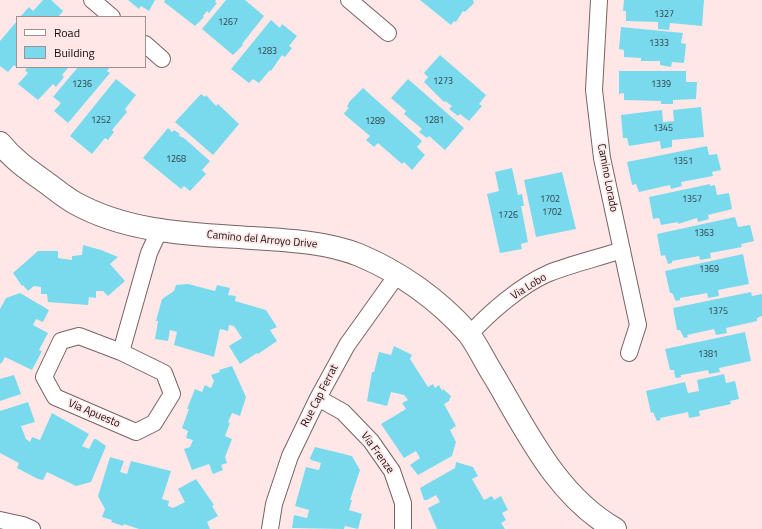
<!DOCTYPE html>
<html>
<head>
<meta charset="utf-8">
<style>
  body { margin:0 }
  #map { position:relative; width:762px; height:529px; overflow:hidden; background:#ffe7e7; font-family:"Titillium Web",sans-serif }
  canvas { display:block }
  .legend { position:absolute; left:16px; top:16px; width:130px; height:52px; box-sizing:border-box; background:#ffe7e7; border:1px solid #a19090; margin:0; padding:5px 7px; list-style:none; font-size:12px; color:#150e0e }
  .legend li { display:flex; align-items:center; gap:8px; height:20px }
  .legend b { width:20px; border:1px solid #a19090 }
</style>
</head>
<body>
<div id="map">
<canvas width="762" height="529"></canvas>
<ul class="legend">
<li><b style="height:5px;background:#fff"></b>Road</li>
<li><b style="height:11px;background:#79d9ed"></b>Building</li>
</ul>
</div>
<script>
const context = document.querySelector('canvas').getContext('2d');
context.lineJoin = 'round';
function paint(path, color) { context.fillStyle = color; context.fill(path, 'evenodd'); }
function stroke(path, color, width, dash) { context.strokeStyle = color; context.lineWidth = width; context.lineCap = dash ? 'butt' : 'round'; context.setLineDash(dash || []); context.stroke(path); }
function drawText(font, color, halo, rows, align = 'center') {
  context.font = font + ' "Titillium Web",sans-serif'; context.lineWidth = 3.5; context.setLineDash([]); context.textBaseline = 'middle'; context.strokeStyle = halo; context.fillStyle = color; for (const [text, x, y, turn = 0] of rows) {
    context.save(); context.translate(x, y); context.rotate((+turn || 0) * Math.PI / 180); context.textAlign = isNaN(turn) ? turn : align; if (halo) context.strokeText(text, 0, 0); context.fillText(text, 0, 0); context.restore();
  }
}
paint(new Path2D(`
  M43 0H51L63 11 58 17H20L29 7 33 11Z
  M128 0H155L149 11 141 6 139 9Z
  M165 0H216L215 2 217 3 209 13 207 11 203 16 204 17 195 26 164 2Z
  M226 0H245L264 16 242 44 243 45 233 55 202 29Z
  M420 0H473L474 3 465 12 463 11 456 22 454 21 451 25Z
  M624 0H704L702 26 670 23 669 30 658 29V22L626 21V11H623Z
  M271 20 280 28 282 24 297 36 289 46 292 48 285 57 282 55 271 71 270 70 259 83 253 79 249 83 231 69Z
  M17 21V66L16 67 14 65 8 72 0 66V41Z
  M621 27 683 33 681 43 686 44 684 63 672 62 671 67 660 65V61H641V58L624 57V50L619 49Z
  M440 55 486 95 479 104 482 106 469 121 460 114 458 116 449 109 452 106 445 101 444 102 424 82 428 77 424 73Z
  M28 67H69L62 75 64 77 56 87 53 84 38 100 18 84 28 73 25 70Z
  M78 67H110L107 71 110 73 68 123 54 111 61 103 53 97Z
  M619 71H686V82H697L696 99 673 100V104H661V101L624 100V93L619 94Z
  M116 79 136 95 125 109 127 112 112 130 114 132 108 140 105 138 92 154 70 136Z
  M408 79 464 128 445 150 429 136 427 138 419 132 422 129 404 114 406 111 391 98Z
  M363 88 422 141 417 147 425 155 412 170 404 162 402 164 378 143 374 147 366 140 370 136 345 115 344 113 349 108 347 107 349 102Z
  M201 94 205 97 206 95 216 106 218 104 239 124 213 155 175 122Z
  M701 107 704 137 672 140V147L661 149 660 141 629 146 627 138H623L621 115 662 110 663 122 674 121 673 110Z
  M168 128 172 132 174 130 180 134 179 136 184 138 210 161 202 170 206 174 190 191 184 186 181 189 143 158Z
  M707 146 709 155 717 154 721 170 712 172 713 176 681 182 682 186 671 189 670 185 639 192 636 184 632 185 627 162Z
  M512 168 518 195 522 194 524 206H521L528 242 521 244 522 249 500 253 487 194 499 191 495 172Z
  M562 172 576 229 536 237 524 180Z
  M710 184V186L715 185 717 195 729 193 732 209 708 215 709 219 698 222 697 218 678 224V222L661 225 659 218 653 219 649 197Z
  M735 217 738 227 750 225 754 241 741 244 742 247 710 253 711 258 700 260 699 256 672 261V263L668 264 665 255 661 256 657 234Z
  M83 245 101 250 118 257 110 264 125 281 108 296 103 291H96V298L89 297 88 305 48 302 47 294H41V287L34 286 28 291 23 285 22 286 13 273 38 251H58V258L72 260V256L82 255Z
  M743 254 749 284 718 290 719 296 708 298 707 293 680 298V300L676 301 672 293H670L665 271Z
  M188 284 215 291 217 285 230 288 228 295 236 296 235 301 266 310 277 327 270 330 277 341 258 354 257 353 240 364 229 346 242 338 234 326 229 325 228 331 220 329 214 357 174 345 177 332 170 330 168 341 155 339 158 321H156L162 299 174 291 176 285Z
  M751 292 752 296 762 294V316L757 318V321L726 328 727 333 716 335 714 329 687 335 688 337 684 338 680 330H677L673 308Z
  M20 293 49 310 43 322 36 319 33 325 48 333 39 350 42 351 32 370 5 357 1 364 0 363V309L6 298Z
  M745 332 751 361 719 368 720 372 709 374 708 370 681 375V377L677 378 675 377 674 370H670L665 349Z
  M394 346 412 355 410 359 428 387 433 384 435 388 439 385 442 391 443 389 451 396 449 401 444 404 456 426 450 430 456 442 452 456 418 475 410 465 420 458 416 451 404 458 381 424 406 409 402 403 408 400 404 395 391 392 387 406 367 401 372 372H374L379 352 391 355Z
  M232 366 246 397 240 416 232 413 228 422 230 423 225 436 232 439 225 457 227 463 221 465 223 470 213 474 209 464 192 470 184 449 190 447 193 440 186 438 188 431 182 428 189 409H187L195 389 202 392 205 385 211 388 214 381 211 375 220 372 219 370Z
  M724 374 726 383 735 381 739 399 730 401 731 404 699 411 700 416 689 418 688 412 660 418 661 420 657 421 653 412 651 413 646 391 685 382 688 393 699 391 697 380Z
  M14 375 21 394 0 401V379Z
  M28 402 35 422 21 426 26 439 30 442 32 437 40 440 52 413 89 434 82 446 89 449 94 439H96L106 446 91 482 76 486 47 472 43 480 38 479 17 468 19 463 0 453V411Z
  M315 447 352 456 360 470 350 500H352L349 510 362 514 358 529 345 526 344 529 292 528 294 515 307 518 309 510 295 506 306 467 319 470 321 463 311 460 310 458Z
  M110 457 124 461 120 472 127 474 131 461 171 471 162 499 169 501 168 506 173 508 185 502 178 489 196 479 214 505 212 506 218 516 207 522 210 529H139L124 524 123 526 111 522 112 520 102 517 105 509 98 496Z
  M456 462 473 467 478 476 472 479 484 500 492 496 494 500 501 496 508 510 502 513 506 520 501 523 505 529H437L428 508 440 502 436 495 427 500H424L420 488 455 468Z`), '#79d9ed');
const street = new Path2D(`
  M92 0 112 17
  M349 0 388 33
  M599 0 594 90 602 158 638 325 629 353
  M145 44 162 59
  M469 335C489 313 521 285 549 273 572 264 598 258 622 250
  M79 336 121 352 164 373 172 394 154 423 136 432 55 397 44 377 61 341Z
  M121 352 149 253 159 231
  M318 398 343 412 371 441 392 471 403 503V528
  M0 520 23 525 32 529
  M270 529 274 504 290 456 318 398 347 345 397 275`);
const secondary = new Path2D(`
  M0 143C13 159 27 169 44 181 54 188 64 197 75 203 129 233 192 234 252 238 286 240 327 242 359 255 400 272 439 300 468 333 478 346 485 362 494 376 527 432 557 496 615 529`);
stroke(street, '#776363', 18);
stroke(secondary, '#776363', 24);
stroke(street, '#fff', 16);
stroke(secondary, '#fff', 22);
drawText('9px', '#2e4146', null, [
  ["1327",664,15],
  ["1267",228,23],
  ["1333",659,44],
  ["1283",267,52],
  ["1273",443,82],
  ["1236",82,85],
  ["1339",661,85],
  ["1252",101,121],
  ["1281",434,121],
  ["1289",375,122],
  ["1345",663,129],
  ["1268",176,160],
  ["1351",683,162],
  ["1702",550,200],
  ["1357",692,200],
  ["1702",552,213],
  ["1726",508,216],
  ["1363",704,234],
  ["1369",709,270],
  ["1375",718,312],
  ["1381",708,355]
]);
drawText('11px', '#150e0e', '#ffe7e7', [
  ["Camino Lorado",607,178,79],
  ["Camino del Arroyo Drive",262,240,5],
  ["Via Lobo",529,287,-32],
  ["Rue Cap Ferrat",320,396,-63],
  ["Via Apuesto",94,414,23],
  ["Via Frenze",377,453,54]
]);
</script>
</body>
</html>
